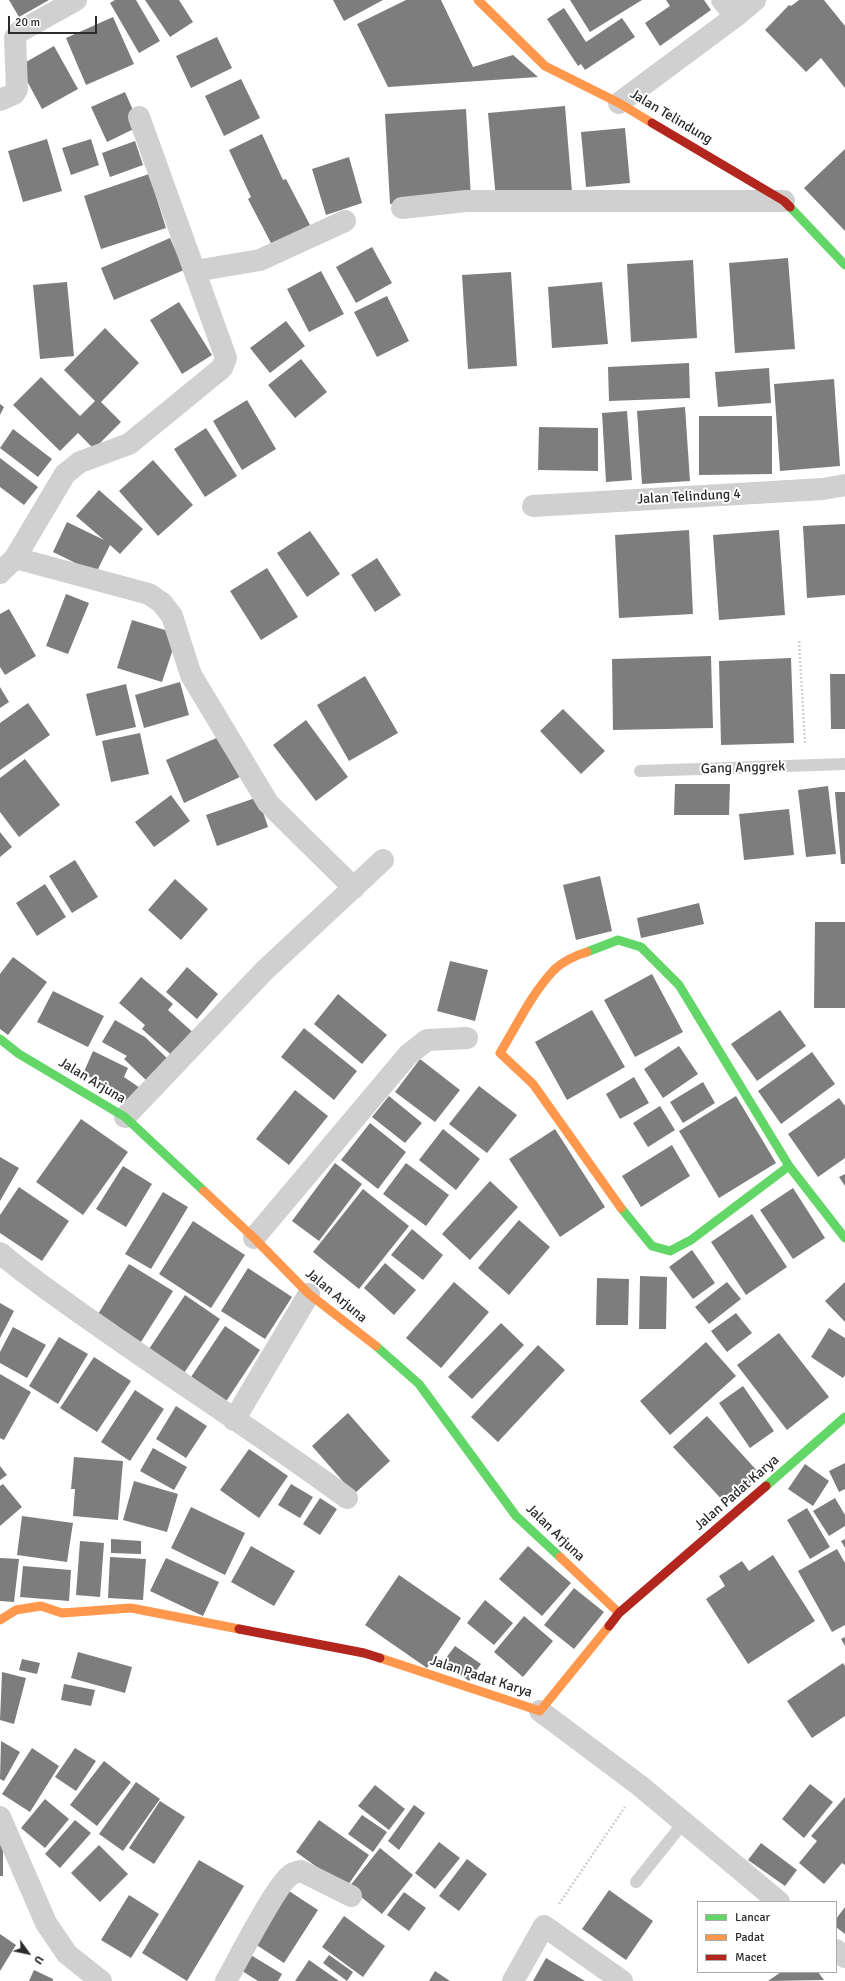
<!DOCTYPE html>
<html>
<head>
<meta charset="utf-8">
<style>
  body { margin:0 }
  #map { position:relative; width:845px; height:1981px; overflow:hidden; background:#fff; font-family:Signika,sans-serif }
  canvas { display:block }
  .legend { position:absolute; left:697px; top:1901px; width:140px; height:72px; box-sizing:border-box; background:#fff; border:1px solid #aaa; margin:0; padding:5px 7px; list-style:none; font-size:12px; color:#2b2b2b }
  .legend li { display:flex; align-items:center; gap:8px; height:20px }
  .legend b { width:20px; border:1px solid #aaa }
  .north { position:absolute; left:8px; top:1933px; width:40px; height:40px; -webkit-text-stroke:3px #fff; paint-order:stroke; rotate:123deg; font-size:11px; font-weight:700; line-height:16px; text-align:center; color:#2b2b2b }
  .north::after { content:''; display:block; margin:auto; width:14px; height:18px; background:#2b2b2b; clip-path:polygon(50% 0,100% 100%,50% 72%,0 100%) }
  .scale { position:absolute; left:8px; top:16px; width:89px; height:18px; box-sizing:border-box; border:2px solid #2b2b2b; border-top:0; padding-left:5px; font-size:12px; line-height:14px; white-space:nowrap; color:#2b2b2b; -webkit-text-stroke:3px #fff; paint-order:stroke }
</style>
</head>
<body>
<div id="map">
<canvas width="845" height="1981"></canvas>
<ul class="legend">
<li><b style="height:5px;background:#63d668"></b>Lancar</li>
<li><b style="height:5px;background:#ff974d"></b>Padat</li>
<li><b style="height:5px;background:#b3261e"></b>Macet</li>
</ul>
<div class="north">U</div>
<div class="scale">20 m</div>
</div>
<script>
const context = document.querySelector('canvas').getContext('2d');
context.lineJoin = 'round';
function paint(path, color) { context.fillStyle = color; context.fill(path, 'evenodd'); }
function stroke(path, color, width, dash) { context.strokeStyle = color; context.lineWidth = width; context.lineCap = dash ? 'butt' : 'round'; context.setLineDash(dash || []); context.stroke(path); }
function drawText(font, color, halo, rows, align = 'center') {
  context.font = font + ' Signika,sans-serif'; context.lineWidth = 4; context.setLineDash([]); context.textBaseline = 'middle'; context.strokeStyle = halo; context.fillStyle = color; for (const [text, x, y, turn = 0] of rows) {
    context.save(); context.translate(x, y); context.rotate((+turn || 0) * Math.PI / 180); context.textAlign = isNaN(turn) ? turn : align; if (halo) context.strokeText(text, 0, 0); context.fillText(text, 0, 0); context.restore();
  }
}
paint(new Path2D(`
  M9 0H49L19 17Z
  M115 0H136L160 41 139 53 110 3Z
  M145 0H179L193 22 170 37Z
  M333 0H383L344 21Z
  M406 0H441L473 67 513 55 538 77 388 87 357 24Z
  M570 0H642L590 32Z
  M666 0H704L711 10 660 46 645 23 670 6Z
  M799 0H824L845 26V88L821 58 806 72 765 30 789 5 791 6Z
  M564 8 586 42 622 18 635 37 585 70 581 64 578 66 547 19Z
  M113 17 134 64 86 85 66 38Z
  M217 37 232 68 191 88 176 56Z
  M54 46 78 89 42 109 19 66Z
  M241 79 260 118 224 136 205 96Z
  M125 92 140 126 107 142 91 107Z
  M565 106 572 192 496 199 488 113Z
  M466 109 471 199 390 204 385 114Z
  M625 128 630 183 586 187 581 132Z
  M262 134 283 180 286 179 310 225 272 245 248 199 251 197 229 150Z
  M47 139 62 191 23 202 8 151Z
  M91 139 99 165 71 175 62 148Z
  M135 141 143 165 110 177 102 153Z
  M845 149V231L804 188Z
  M349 157 362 203 326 215 312 169Z
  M149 174 166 228 101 249 84 196Z
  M170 238 184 270 114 300 101 268Z
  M372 247 392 283 356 303 336 267Z
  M788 258 795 349 735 353 729 263Z
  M693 260 697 338 631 342 627 264Z
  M321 271 344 314 309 332 287 289Z
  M511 272 517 366 468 369 462 275Z
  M67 282 74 356 40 359 33 285Z
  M602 282 608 344 552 348 548 287Z
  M387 296 409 341 377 357 354 312Z
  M179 302 212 355 182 374 150 320Z
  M286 321 305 346 270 373 250 348Z
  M105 328 139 363 101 402 121 422 94 449 78 433 60 451 13 405 41 377 80 416 95 401 64 370Z
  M301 359 327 392 295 418 268 385Z
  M689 363 690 398 609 401 608 367Z
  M769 368 771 403 718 407 715 372Z
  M834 379 840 466 780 471 774 384Z
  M247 400 276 449 242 470 213 421Z
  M0 404 4 407 0 415Z
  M685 407 690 481 642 484 637 411Z
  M627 411 632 480 606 482 602 413Z
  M699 416H772V474L699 475Z
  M539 427 598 428V471L538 470Z
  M206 428 237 476 205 497 174 449Z
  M13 429 52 459 38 477 0 448Z
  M0 458 38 487 24 505 0 487Z
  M153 460 193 505 158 536 119 491Z
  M99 490 143 529 120 554 110 545 96 573 53 552 67 522 104 540 76 516Z
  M845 524V595L807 598 803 526Z
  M689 530 693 614 619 618 615 535Z
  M779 530 785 615 719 620 713 535Z
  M310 531 340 574 307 597 277 553Z
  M377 558 401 595 375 612 351 575Z
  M267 568 298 617 261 640 230 591Z
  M66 594 89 603 68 654 46 646Z
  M9 609 36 656 5 675 0 667V614Z
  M132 620 178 634 162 682 117 668Z
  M711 656 713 728 613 730 612 659Z
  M791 658 794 743 721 745 719 661Z
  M830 674H845V729H831Z
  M365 676 398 733 349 761 317 705Z
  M180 682 189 715 144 728 135 695Z
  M126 684 136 727 96 736 86 694Z
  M0 687 9 702 0 708Z
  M28 703 50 735 0 770V723Z
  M563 709 605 751 581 774 540 731Z
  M306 720 348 777 316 801 273 745Z
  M140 733 149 774 111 782 102 741Z
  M221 736 240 777 184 803 166 760Z
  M25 759 60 805 19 837 0 812V778Z
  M675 784H730L729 815H674Z
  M828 786 836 854 806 857 798 790Z
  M835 792H845V864H841Z
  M171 795 190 821 154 847 135 822Z
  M258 797 268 827 217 846 206 815Z
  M789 809 794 855 744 860 739 814Z
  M0 832 12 847 0 857Z
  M75 860 98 897 72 913 49 876Z
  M600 876 612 931 576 940 563 885Z
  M175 879 208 909 181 940 148 910Z
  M45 884 66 917 37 936 16 903Z
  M699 903 704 924 641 938 637 918Z
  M815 922H845V1008H814Z
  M13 957 47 982 8 1035 0 1029V974Z
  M450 961 488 970 475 1021 437 1011Z
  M187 967 218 994 197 1019 166 992Z
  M652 974 683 1032 635 1057 604 1000Z
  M141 977 173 1004 168 1010 197 1036 176 1059 142 1029 145 1025 119 1003Z
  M53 991 104 1016 88 1047 37 1022Z
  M338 994 387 1035 362 1064 314 1024Z
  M592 1010 625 1067 567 1100 535 1042Z
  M780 1010 806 1046 757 1081 731 1044Z
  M115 1020 145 1037 169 1060 148 1082 124 1059 127 1056 102 1042Z
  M304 1028 357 1071 334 1100 281 1057Z
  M679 1046 698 1074 663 1098 644 1069Z
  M93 1051 128 1068 124 1077 140 1088 127 1107 99 1088 103 1083 83 1074Z
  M812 1052 835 1084 781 1124 758 1091Z
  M420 1059 460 1090 435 1122 395 1092Z
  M634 1077 649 1103 620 1119 606 1094Z
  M703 1082 715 1103 683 1123 670 1102Z
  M479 1086 517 1115 487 1153 449 1124Z
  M295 1090 328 1116 289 1165 256 1139Z
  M389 1096 422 1123 405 1143 372 1117Z
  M736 1096 776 1163 719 1198 679 1131Z
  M839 1098 845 1106V1158L818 1177 788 1134Z
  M660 1106 675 1130 648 1147 633 1123Z
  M81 1119 128 1152 83 1215 36 1182Z
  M370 1123 406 1152 378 1189 341 1160Z
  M443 1129 480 1159 456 1190 419 1160Z
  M555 1129 605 1207 560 1237 509 1159Z
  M672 1145 690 1176 641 1207 622 1176Z
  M0 1157 19 1168 0 1201Z
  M335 1163 362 1184 319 1241 292 1221Z
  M406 1163 449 1195 426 1226 383 1194Z
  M123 1166 152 1184 126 1227 96 1209Z
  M845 1174V1186L839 1177Z
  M490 1181 518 1207 470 1260 442 1234Z
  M19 1187 69 1221 42 1261 0 1233V1215Z
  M793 1188 825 1238 793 1259 760 1210Z
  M363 1189 409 1226 359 1289 313 1252Z
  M163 1192 188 1207 151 1269 125 1254Z
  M752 1214 787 1267 746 1295 711 1242Z
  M519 1220 550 1247 509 1295 478 1268Z
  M193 1221 245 1255 211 1308 159 1274Z
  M412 1229 443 1255 423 1280 391 1255Z
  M692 1250 715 1283 693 1299 669 1267Z
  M385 1263 416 1290 394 1315 364 1288Z
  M129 1264 173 1291 141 1342 98 1314Z
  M248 1268 292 1297 265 1339 221 1311Z
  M640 1276 667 1277 666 1329H639Z
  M597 1278 629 1279 628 1325H596Z
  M454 1282 489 1312 441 1368 406 1338Z
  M727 1282 741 1299 709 1324 695 1307Z
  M845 1282V1322L825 1301Z
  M185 1295 220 1319 182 1376 147 1352Z
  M0 1303 14 1311 0 1338Z
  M736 1313 752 1333 727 1352 711 1331Z
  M501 1323 524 1345 472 1399 448 1377Z
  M225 1326 260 1350 225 1403 189 1380Z
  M13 1327 46 1345 27 1378 0 1363V1352Z
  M829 1328 845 1338V1375L843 1378 811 1357Z
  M779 1333 829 1397 787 1430 737 1365Z
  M59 1337 88 1354 58 1404 29 1386Z
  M706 1342 736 1376 670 1435 640 1401Z
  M538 1345 565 1370 498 1442 471 1417Z
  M94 1357 131 1381 97 1432 60 1408Z
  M0 1374 31 1392 4 1440 0 1438Z
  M743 1386 774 1431 750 1448 719 1403Z
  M135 1390 164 1409 130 1461 101 1442Z
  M176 1406 207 1426 186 1458 156 1439Z
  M348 1413 390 1461 354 1494 312 1446Z
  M707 1416 760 1474 726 1504 673 1447Z
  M153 1448 187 1467 174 1490 140 1471Z
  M249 1449 288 1476 259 1518 220 1490Z
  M74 1457 123 1461 118 1520 73 1516 75 1489H71Z
  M845 1463V1489L839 1492 829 1471Z
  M805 1464 829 1481 813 1506 788 1489Z
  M0 1466 7 1475 0 1480Z
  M134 1481 178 1494 167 1532 123 1520Z
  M3 1484 22 1507 0 1526V1486Z
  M291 1484 313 1497 300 1518 278 1505Z
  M320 1498 337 1509 320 1535 303 1524Z
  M835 1498 845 1515V1526L829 1536 813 1511Z
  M191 1507 245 1533 225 1575 171 1548Z
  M807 1508 830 1547 810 1559 787 1520Z
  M22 1516 73 1523 67 1562 17 1555Z
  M111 1539 141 1541V1554L111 1553Z
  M845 1539V1548L841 1541Z
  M80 1541 104 1543 100 1597 76 1595Z
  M251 1546 295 1571 274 1606 231 1582Z
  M528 1546 571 1583 542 1616 499 1579Z
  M837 1549 845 1563V1625L832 1632 798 1571Z
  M773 1555 815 1621 748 1664 706 1599 725 1586 719 1576 742 1561 749 1571Z
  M110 1557 146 1559 143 1600 108 1598Z
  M0 1558 19 1559 14 1602 0 1601Z
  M166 1558 219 1582 203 1616 150 1591Z
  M23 1566 71 1570 69 1601 20 1597Z
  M399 1575 461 1618 427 1668 365 1625Z
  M574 1588 604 1612 574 1649 544 1625Z
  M485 1600 513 1623 494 1645 467 1623Z
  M524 1616 553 1641 523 1677 494 1652Z
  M845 1637V1646L841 1639Z
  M455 1646 481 1664 469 1681 443 1662Z
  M78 1652 132 1667 125 1693 71 1678Z
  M22 1659 40 1663 37 1674 19 1670Z
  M843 1663 845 1666V1716L812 1738 787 1701Z
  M2 1672 26 1678 14 1724 0 1720Z
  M64 1684 95 1690 91 1706 61 1700Z
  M1 1741 20 1752 4 1781 0 1779Z
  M32 1748 59 1766 30 1812 2 1794Z
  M75 1748 96 1761 76 1791 55 1777Z
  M104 1761 131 1782 97 1826 70 1805Z
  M136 1782 160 1799 123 1851 99 1834Z
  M810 1784 833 1802 804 1838 782 1819Z
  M375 1785 405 1809 389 1830 358 1806Z
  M845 1797V1865L842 1863 824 1884 799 1863 817 1841 811 1836Z
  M45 1799 69 1819 45 1848 21 1828Z
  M160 1801 185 1817 154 1864 129 1848Z
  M414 1805 425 1813 399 1850 388 1841Z
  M362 1815 387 1832 373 1852 348 1834Z
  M75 1820 91 1833 60 1868 45 1854Z
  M319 1820 369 1855 346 1888 296 1852Z
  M0 1831H3V1876H0Z
  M439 1842 460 1858 435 1889 415 1873Z
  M761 1843 797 1870 785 1886 748 1860Z
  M99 1845 128 1874 100 1902 71 1873Z
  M380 1848 413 1875 382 1914 349 1887Z
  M467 1859 487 1874 459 1911 439 1896Z
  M199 1860 244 1886 187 1981 142 1953Z
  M609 1890 653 1921 626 1960 582 1929Z
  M289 1891 318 1910 284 1963 255 1944Z
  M404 1892 426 1908 409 1931 387 1915Z
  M129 1895 159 1914 131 1958 101 1940Z
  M845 1907V1934L836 1927V1919Z
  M344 1916 385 1946 363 1977 322 1947Z
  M0 1934 16 1945 0 1971Z
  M249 1954 282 1974 278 1981H258L239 1969Z
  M329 1955 353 1972 347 1981 323 1963Z
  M546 1958 585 1981H533Z
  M309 1960 339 1981H295Z
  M34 1970 53 1979V1981H29Z
  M435 1971 450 1981H429Z
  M781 1972H818L824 1980 768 1981Z`), '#7d7d7d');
stroke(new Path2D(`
  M799 641 805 743
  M559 1904 625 1807`), '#d0d0d0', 2.5, [2, 2]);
stroke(new Path2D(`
  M640 771 845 764
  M636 1882 684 1822`), '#d0d0d0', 12);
stroke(new Path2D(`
  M722 0 736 16
  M0 100 14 94 17 89 15 38 19 32 76 0
  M619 103 736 16 755 0
  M139 117 196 275
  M402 208 466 201H784
  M533 506 823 489 845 485
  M15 558 149 594 162 603 172 616 191 675 268 803 354 888
  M0 573 15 558 65 474 80 462 129 444 222 368 226 358 196 275 201 270 260 260 345 221
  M125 1117 264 971 383 860
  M254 1238 408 1055 427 1040 467 1038
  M0 1253C33 1281 68 1304 103 1329 184 1386 267 1439 347 1498
  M234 1420 309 1294
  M540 1711 639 1785 779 1902
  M0 1817 46 1923 67 1954 101 1981
  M836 1950 845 1957
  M226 1981C237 1962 277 1882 292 1874 294 1872 298 1872 301 1871L351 1896
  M513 1981 544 1926 622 1981`), '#d0d0d0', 22);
stroke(new Path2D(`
  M790 207 845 265
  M587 952 618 940 641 947 679 985 789 1166 845 1238
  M0 1039 19 1054 125 1117 204 1191
  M621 1208 652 1246 670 1251 691 1240 789 1166
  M376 1346 419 1384 516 1516 560 1557
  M766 1486 845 1417`), '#63d668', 9);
stroke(new Path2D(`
  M478 0 545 66 619 103 652 123
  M587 952C576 955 562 962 554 970 532 993 517 1025 500 1053L533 1084 621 1208
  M204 1191 254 1238 309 1294 376 1346
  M560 1557 619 1613
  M0 1620 16 1610 41 1606 62 1613 131 1608 239 1629
  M380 1658 540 1711 609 1626`), '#ff974d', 9);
stroke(new Path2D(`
  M652 123 784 201 790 207
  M609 1626 619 1613 766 1486
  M239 1629 364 1653 380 1658`), '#b3261e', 9);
drawText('14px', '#2b2b2b', '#fff', [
  ["Jalan Telindung",671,117,31],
  ["Jalan Telindung 4",689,497,-3],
  ["Gang Anggrek",743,768,-2],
  ["Jalan Arjuna",92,1081,31],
  ["Jalan Arjuna",336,1296,40],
  ["Jalan Padat Karya",737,1493,-41],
  ["Jalan Arjuna",555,1533,44],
  ["Jalan Padat Karya",481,1677,18]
]);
</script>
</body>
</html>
